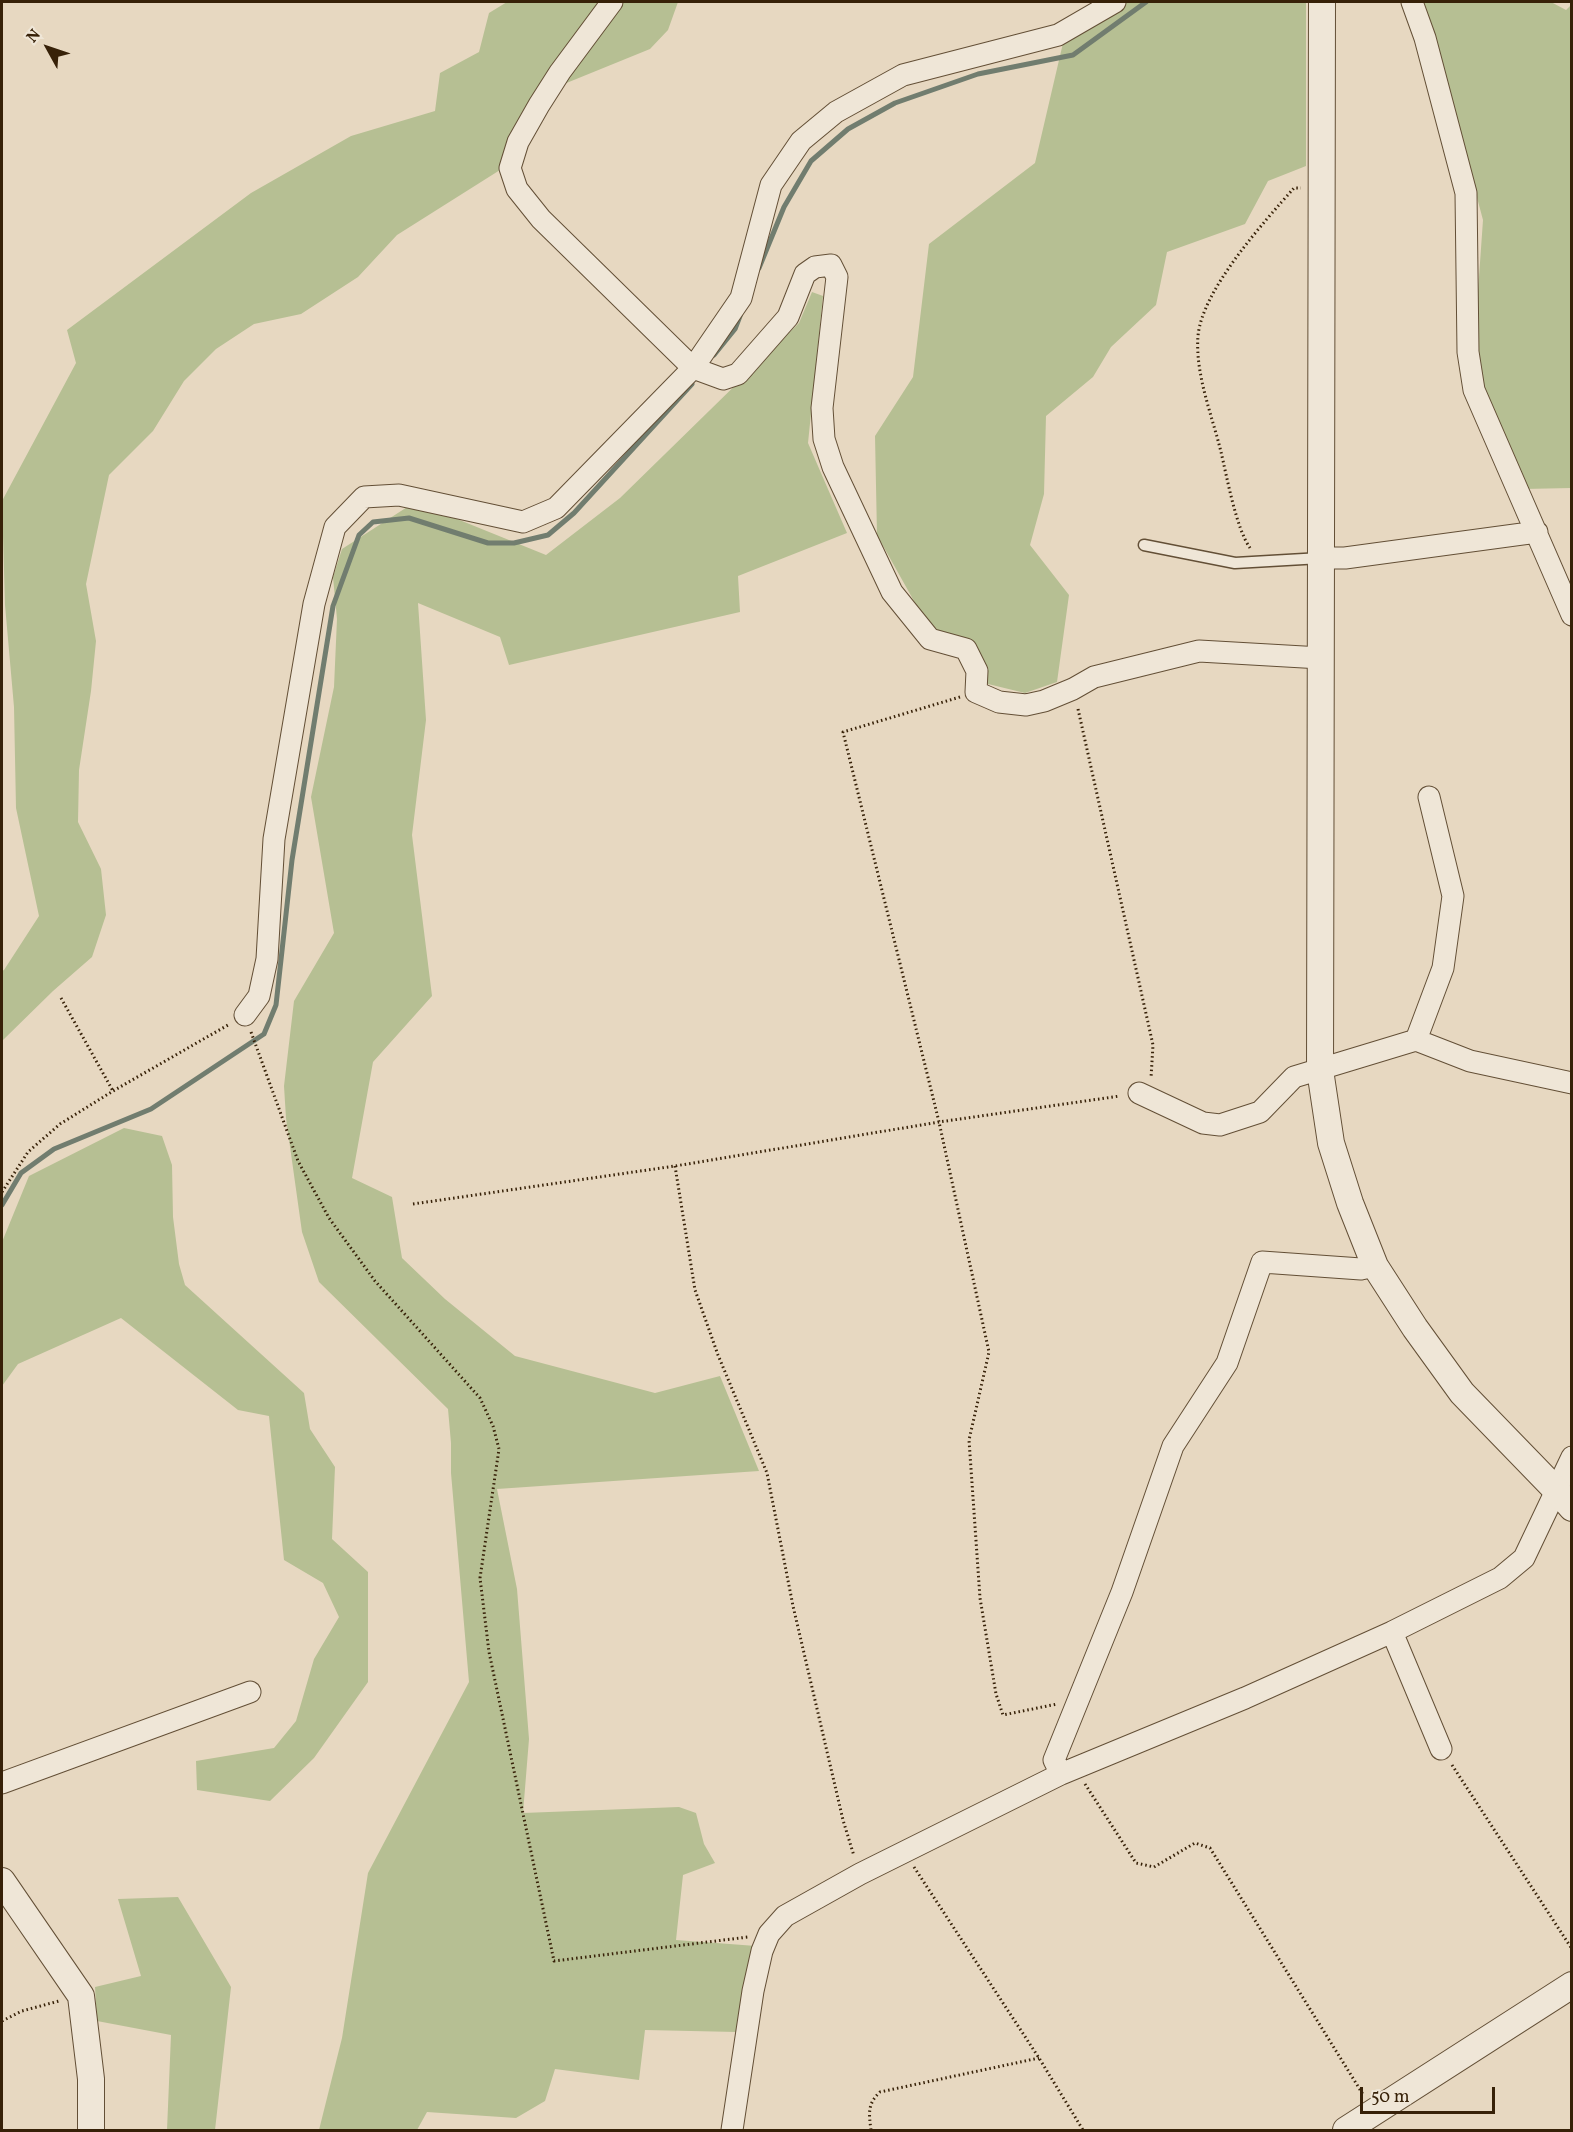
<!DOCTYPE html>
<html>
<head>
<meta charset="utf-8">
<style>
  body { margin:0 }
  #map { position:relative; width:1573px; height:2132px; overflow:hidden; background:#e7d8c1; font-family:Vollkorn,serif }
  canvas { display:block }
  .frame { position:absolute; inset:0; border:3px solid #372108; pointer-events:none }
  .north { position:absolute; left:18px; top:18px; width:60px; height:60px; -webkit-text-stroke:4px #efe6d7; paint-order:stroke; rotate:310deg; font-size:16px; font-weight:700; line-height:24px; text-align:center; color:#372108 }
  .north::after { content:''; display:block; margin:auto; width:21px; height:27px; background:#372108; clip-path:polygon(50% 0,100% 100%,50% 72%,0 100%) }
  .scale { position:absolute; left:1360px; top:2087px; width:135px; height:27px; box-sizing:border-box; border:3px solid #372108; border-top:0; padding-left:8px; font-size:18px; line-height:21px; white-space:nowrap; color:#372108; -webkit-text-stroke:4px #efe6d7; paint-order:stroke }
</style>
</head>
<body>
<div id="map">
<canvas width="1573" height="2132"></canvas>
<div class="frame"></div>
<div class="north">N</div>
<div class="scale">50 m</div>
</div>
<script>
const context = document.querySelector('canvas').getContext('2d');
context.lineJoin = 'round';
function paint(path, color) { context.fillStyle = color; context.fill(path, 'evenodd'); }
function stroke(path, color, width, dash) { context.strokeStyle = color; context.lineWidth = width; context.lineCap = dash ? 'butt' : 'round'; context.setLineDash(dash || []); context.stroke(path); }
paint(new Path2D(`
  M507 2H678L668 30 650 49 564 84 500 170 397 235 358 277 301 314 254 324 216 349 184 381 153 431 109 475 86 584 96 641 91 691 79 770 78 822 101 869 106 915 92 957 53 991 2 1041V971L4 970 39 916 16 808 14 707 5 605 2 501 76 363 67 330 251 193 351 136 435 111 440 73 479 52 489 13Z
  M1126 2H1306V166L1268 181 1245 224 1167 252 1156 305 1111 347 1093 377 1046 416 1044 494 1030 545 1069 595 1057 682 1025 693 988 684 970 645 941 634 919 610 877 535 875 436 913 377 929 244 1035 163 1063 43Z
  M1423 2H1551L1566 10 1571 5V488L1524 489 1478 389 1475 334 1483 220 1443 70Z
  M812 292 823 296 808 443 847 533 738 576 740 612 509 665 500 637 418 603 426 720 412 835 432 996 373 1062 352 1178 392 1197 402 1258 445 1299 515 1356 655 1393 720 1376 759 1471 497 1489 517 1589 529 1739 523 1813 679 1807 696 1813 704 1844 715 1863 683 1875 676 1940 756 1946 737 2032 645 2030 639 2080 555 2069 545 2101 516 2118 427 2112 417 2130H319L342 2038 368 1873 469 1682 451 1473V1443L448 1409 319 1282 302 1232 286 1118 284 1086 294 1001 334 933 311 797 334 687 337 619 333 577 342 549 415 502 546 555 620 498 799 323Z
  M124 1128 162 1136 172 1165 173 1217 179 1264 185 1285 304 1393 310 1429 335 1467 332 1539 368 1572V1682L314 1758 270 1801 197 1790 196 1761 274 1748 296 1721 314 1659 339 1617 323 1583 284 1560 269 1416 238 1410 121 1318 18 1364 2 1386V1242L29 1176Z
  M178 1897 231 1987 215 2130H167L171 2035 97 2021 95 1987 141 1976 118 1899Z`), '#b6bf93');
stroke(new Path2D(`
  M759 268 784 207 811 161 848 129 895 103 978 74 1073 55 1146 2
  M714 355 735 329 740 316
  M2 1205 21 1173 54 1149 151 1109 264 1034 276 1005 292 860 333 606 359 535 373 522 409 518 488 543H514L548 535 574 513 692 384`), '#717d6f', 5);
const service = new Path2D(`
  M1144 545 1235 563 1321 558`);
const minor = new Path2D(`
  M612 2 560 72 539 105 518 142 510 168 517 189 541 219 693 368 723 379 738 374 788 317 805 274 815 267 831 265 837 277 822 408 824 439 833 467 892 592 930 639 966 649 977 671 976 692 999 702 1026 705 1044 701 1073 689 1094 677 1199 651 1321 658
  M1412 2 1425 38 1466 193 1468 352 1474 390 1572 615
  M1321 558H1345L1537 532
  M245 1015 259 996 267 959 274 839 314 604 335 527 364 497 399 495 523 522 556 508 693 368 741 298 771 185 801 141 836 112 903 75 1058 35 1115 2
  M1416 1040 1443 968 1453 896 1429 797
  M1139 1093 1203 1123 1220 1125 1260 1112 1294 1077 1416 1040 1470 1061 1572 1083
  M1392 1632 1441 1749
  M1061 1774 1054 1760 1122 1592 1173 1446 1227 1363 1262 1262 1361 1269 1375 1266
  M2 1783 250 1692
  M732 2130 753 1991 762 1951 769 1934 785 1916 860 1874 1061 1774 1245 1698 1392 1632 1500 1578 1524 1558 1572 1457`);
const tertiary = new Path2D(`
  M1322 2 1320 1070 1331 1143 1350 1203 1375 1266 1415 1328 1462 1393 1557 1491 1572 1508
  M2 1881 81 1996 91 2079V2130
  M1346 2130 1572 1985`);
stroke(service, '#634f36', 13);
stroke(minor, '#634f36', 23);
stroke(tertiary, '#634f36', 28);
stroke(new Path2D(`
  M1250 548C1236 528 1227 477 1221 452 1212 415 1195 374 1198 336 1202 290 1264 222 1294 188H1301
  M960 697 843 732 939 1122 989 1352 969 1440 980 1598 996 1694 1003 1715 1057 1704
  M1078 709 1153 1045 1151 1078
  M61 998 113 1091
  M251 1032 298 1161 329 1218 375 1281 480 1398 493 1426 499 1449 480 1578 489 1652 554 1961 748 1937
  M675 1166 695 1290 718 1355 767 1473 793 1606 843 1820 854 1856
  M2 1192 28 1152 60 1124 113 1091 228 1025
  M413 1204 675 1166 939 1122 1120 1096
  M1452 1765 1572 1949
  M1085 1784 1136 1863 1154 1867 1195 1843 1210 1848 1364 2096
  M914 1867 1039 2058 1083 2130
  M2 2021 22 2011 59 2001
  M871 2130C869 2114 867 2104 880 2092L1039 2058`), '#372108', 3, [1.5, 3]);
stroke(service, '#efe6d7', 10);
stroke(minor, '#efe6d7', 21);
stroke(tertiary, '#efe6d7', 26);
</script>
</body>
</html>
